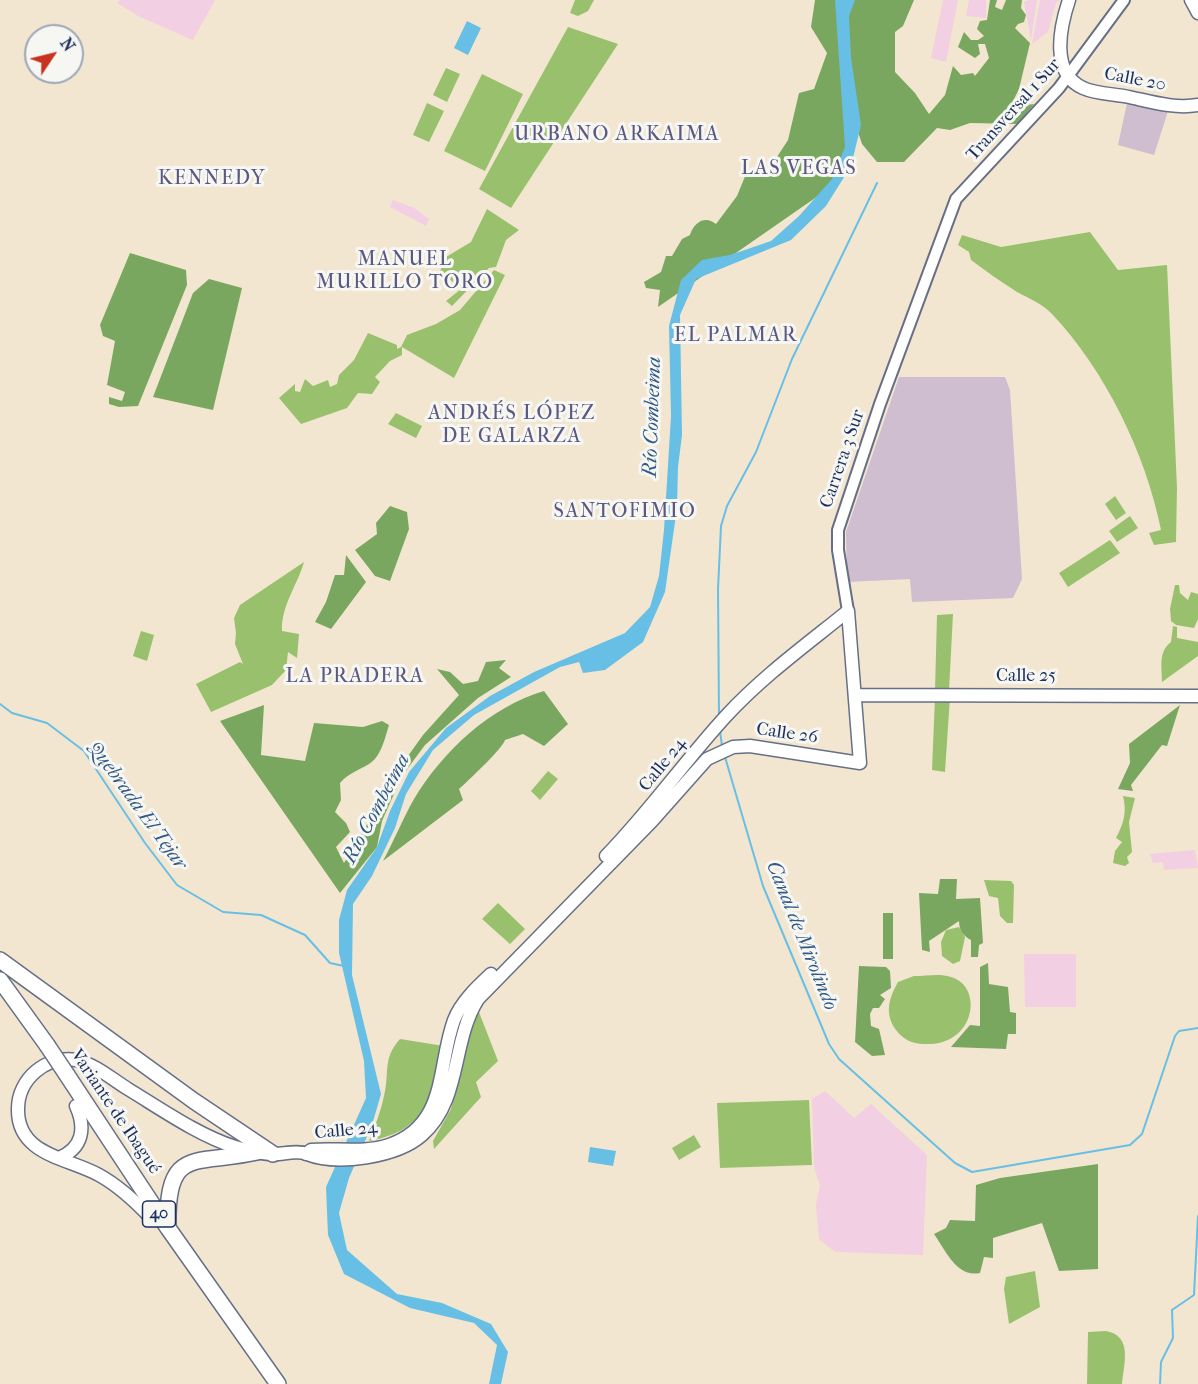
<!DOCTYPE html>
<html>
<head>
<meta charset="utf-8">
<style>
  body { margin:0 }
  #map { position:relative; width:1198px; height:1384px; overflow:hidden; background:#f2e6d0; font-family:"IM FELL French Canon",serif }
  canvas { display:block }
  .north { position:absolute; left:24px; top:24px; width:60px; height:60px; box-sizing:border-box; background:#f6f6f2; border:2px solid #9ea6b7; border-radius:50%; rotate:55deg; font-size:16px; font-weight:700; line-height:24px; text-align:center; color:#1b2f5e }
  .north::after { content:''; display:block; margin:auto; width:21px; height:27px; background:#c8321e; clip-path:polygon(50% 0,100% 100%,50% 72%,0 100%) }
</style>
</head>
<body>
<div id="map">
<canvas width="1198" height="1384"></canvas>
<div class="north">N</div>
</div>
<script>
const context = document.querySelector('canvas').getContext('2d');
context.lineJoin = 'round';
function paint(path, color) { context.fillStyle = color; context.fill(path, 'evenodd'); }
function stroke(path, color, width, dash) { context.strokeStyle = color; context.lineWidth = width; context.lineCap = dash ? 'butt' : 'round'; context.setLineDash(dash || []); context.stroke(path); }
function drawText(font, color, halo, rows, align = 'center') {
  context.font = font + ' "IM FELL French Canon",serif'; context.lineWidth = 6; context.setLineDash([]); context.textBaseline = 'middle'; context.strokeStyle = halo; context.fillStyle = color; for (const [text, x, y, turn = 0] of rows) {
    context.save(); context.translate(x, y); context.rotate((+turn || 0) * Math.PI / 180); context.textAlign = isNaN(turn) ? turn : align; if (halo) context.strokeText(text, 0, 0); context.fillText(text, 0, 0); context.restore();
  }
}
paint(new Path2D(`
  M120 0H215L193 40 138 16 117 3Z
  M943 0H958L946 62 931 58Z
  M969 0H986V18L966 16Z
  M1029 0H1037L1031 40 1024 2Z
  M1040 0H1060L1056 3 1048 32 1032 44Z
  M393 200 414 208 429 219 426 226 390 207Z
  M1195 850 1198 868 1164 870 1163 862 1153 863 1150 854Z
  M1024 954H1076V1007H1025Z
  M825 1091 854 1118 871 1104 927 1155 923 1255 835 1252 819 1239 816 1205 820 1186 814 1167 812 1099Z`), '#f2cfe2');
paint(new Path2D(`
  M1127 103 1168 111 1154 155 1118 145Z
  M899 377H1005L1010 390 1022 579 1013 598 912 602 910 579 847 582 846 532Z`), '#cfbdd0');
paint(new Path2D(`
  M575 0H594L588 11 578 16 570 13Z
  M568 27 618 44 511 208 479 189Z
  M446 68 460 74 447 102 433 95Z
  M482 74 523 94 485 171 444 151Z
  M427 103 444 111 429 142 413 135Z
  M487 209 519 230 506 240 496 267 489 268 452 306 446 301 461 289 440 271 446 257 471 242Z
  M1090 232 1118 270 1167 265 1177 488 1176 542 1154 545 1149 533 1161 530C1146 454 1105 370 1052 314 1043 304 1028 298 1017 292 1001 282 986 271 971 260L969 252 958 245 962 235 1001 247Z
  M494 270 505 275 454 378 402 347V355L390 361 375 377 380 382 372 394 358 393 347 408 301 424 279 398 295 384V391L300 392 305 379 313 386 328 380 330 387 337 384 339 375 354 360 368 333 397 345V349L401 347 407 335 436 324 460 310Z
  M396 413 422 426 416 438 388 424Z
  M1115 496 1126 513 1116 520 1105 504Z
  M1130 516 1138 528 1117 542 1109 531Z
  M1110 540 1120 553 1068 587 1059 573Z
  M304 562C297 586 281 606 282 631L299 634 297 658 288 652 286 670 272 685 211 712 196 684 240 662 243 664 235 644 236 633 234 618 240 605Z
  M1175 585H1179L1180 593 1188 600 1191 592 1198 594V619L1194 628 1176 625 1171 621 1170 609Z
  M953 614 949 691 935 690 937 615Z
  M1173 626 1177 627V638L1198 642V656L1162 682C1162 667 1158 652 1171 642Z
  M141 631 154 635 147 661 133 656Z
  M935 697H950L945 772 932 770Z
  M548 771 558 779 540 800 531 791Z
  M1123 796 1135 798 1129 822 1132 852 1127 857 1129 863 1125 866 1113 863 1115 851 1122 842 1116 838C1124 823 1127 812 1123 796Z
  M984 880 1011 881 1014 885 1013 923H1007L1000 916 998 898 989 896Z
  M498 903 525 929 510 944 482 919Z
  M959 927 965 937 960 961 953 964 942 956 941 942 946 930Z
  M914 976C926 976 940 973 951 977 984 986 976 1047 924 1044 912 1044 903 1039 896 1030 884 1014 889 998 898 982Z
  M477 1007 498 1061 476 1082 481 1097 434 1149 433 1141 451 1109Z
  M400 1039 444 1046C430 1097 429 1130 369 1141 375 1126 381 1111 384 1096 390 1072 382 1059 400 1039Z
  M809 1100 812 1165 720 1168 717 1103Z
  M694 1135 701 1147 679 1160 672 1148Z
  M1035 1271 1040 1307 1009 1324 1004 1289 1006 1277Z
  M1106 1331C1133 1336 1124 1363 1122 1384H1087L1088 1332Z`), '#99c16d');
paint(new Path2D(`
  M815 0H914L903 26 895 32V72L915 93 929 114 945 95 953 66 961 75 973 73 975 76 989 58 985 44H978L980 54 975 58 958 47 964 32 971 40H978L984 36 977 29 980 21 987 20 990 0H997L995 7 1002 10 1006 0H1022L1021 8 1026 15 1024 22 1018 24 1015 28 1030 43 1019 89 1010 107 1034 104 1018 124 970 123 950 130 937 128 904 162H877L862 144 842 83 846 151 831 187 658 307 660 290 646 288 644 282 661 272 666 256H672L682 239 690 235C694 222 705 215 716 224L737 196 746 174 764 177 788 140 799 93 814 89 827 53 811 27Z
  M130 253 186 270 187 285 138 406 119 407 109 404V397L122 401 125 392 107 385 115 341 103 336 100 325Z
  M209 279 242 288 213 410 153 397 193 293Z
  M390 506 407 512 409 529 390 581 375 576 355 550 377 534 376 523Z
  M346 555 366 582 331 629 315 622 326 602 335 575H344Z
  M506 660 499 668 511 677 478 698 425 745 402 776 382 821 377 847 340 893 220 721 264 705 261 755 305 761 314 723 363 727 382 721 389 725C385 738 381 757 369 764 357 771 349 773 340 783L341 800 335 812 346 823 350 832 336 847 344 863 369 821H381L375 816 398 770 423 735 459 695 437 669 450 672 463 684 478 681 486 662Z
  M544 691 568 724 544 746 523 734 505 740C503 748 468 781 459 789L463 800 383 861C394 841 403 818 414 799 443 751 490 707 544 691Z
  M1180 705 1167 746 1162 745 1131 785 1133 791 1118 789 1130 763 1129 744Z
  M940 879H957L956 899 980 898 983 943 979 945 978 957H971V940C963 936 959 930 959 921L929 941 930 952 922 950 919 893 938 894Z
  M883 913H893V959H883Z
  M988 963 989 984 1008 987 1010 1012 1016 1013V1034H1008L1006 1049 951 1047 970 1025 980 1026V967Z
  M859 966 886 967 890 971 891 988 880 995 885 999 879 1008H873L870 1014 871 1026 879 1029 885 1055 872 1056 855 1042Z
  M1098 1164V1269L1059 1271 1042 1223 993 1238V1258L984 1257 980 1273C957 1278 946 1251 934 1234L946 1228 950 1220 975 1221 976 1185 1000 1178Z`), '#7aa760');
paint(new Path2D(`
  M835 0H855L849 16 851 58 861 125 851 166 826 206 791 240 696 279 680 315 682 435 678 467 677 508 665 592 643 642 605 670 583 673 579 662 560 667 474 715 433 750 406 794 395 828 372 876 353 904 352 975 381 1094 372 1125 349 1178 339 1213 347 1250 397 1294 442 1303 491 1324 508 1352 501 1384H489L497 1345 474 1323 410 1308 344 1274 328 1235 326 1187 366 1098 364 1061 339 953V920L347 890 377 847 390 811 409 772 446 728 490 696 534 672 625 633 650 607 659 576 664 530 671 416 669 326 681 280 702 260 730 255 771 241 799 216 832 179 845 147Z
  M467 21 481 28 468 55 454 48Z
  M590 1147 616 1151 613 1166 588 1162Z`), '#68bfe5');
stroke(new Path2D(`
  M0 704 12 713 47 723 84 751 145 843 177 885 223 912 261 915 305 935 330 963 344 966
  M719 716 718 589 721 526 727 506 756 452 792 359 877 183
  M720 731 722 746
  M725 757 763 886 829 1044 839 1059 955 1163 972 1172 1130 1145 1142 1134 1175 1036 1179 1031 1198 1028
  M1160 1384 1161 1362 1173 1338 1172 1310 1194 1295 1198 1216`), '#68bfe5', 2);
const minor = new Path2D(`
  M848 611 838 550V530L880 404 956 199 1059 88 1124 0`);
const major = new Path2D(`
  M1069 0C1060 27 1050 73 1083 88 1096 94 1115 94 1129 97 1152 102 1175 109 1198 105
  M1191 0 1198 13
  M855 695 1198 696
  M606 856C649 812 684 762 726 716 763 676 806 645 848 611
  M306 1154 311 1150C336 1148 365 1153 389 1145 448 1125 437 1066 454 1020 461 1002 477 987 491 974
  M59 1158C83 1148 86 1128 76 1106
  M151 1218C135 1201 119 1186 99 1175 68 1158 17 1155 18 1109 18 1079 46 1055 76 1060 95 1064 112 1079 128 1089 161 1109 198 1135 235 1147 248 1151 262 1154 275 1154 284 1154 298 1150 307 1154 337 1166 397 1157 422 1135 462 1100 451 1042 478 999L652 821 707 759 733 747 750 746 860 763 848 611`);
const highway = new Path2D(`
  M0 960 194 1101 273 1154
  M0 980 47 1045
  M67 1075 168 1228 278 1384
  M168 1228C166 1144 196 1166 257 1152`);
stroke(minor, '#666f86', 14);
stroke(major, '#666f86', 15);
stroke(highway, '#666f86', 18);
stroke(minor, '#fff', 10);
stroke(major, '#fff', 12);
stroke(highway, '#fff', 15);
const highwayBridge = new Path2D(`
  M47 1045 67 1075`);
stroke(highwayBridge, '#666f86', 18, []);
stroke(highwayBridge, '#fff', 15);
for (const [x, y, w] of [
  [159,1214,33]
]) { const box = new Path2D(); box.roundRect(x - w / 2, y - 13, w, 26, 4.5); context.fillStyle = '#f6f6f2'; context.fill(box); stroke(box, '#1b2f5e', 1.5); }
drawText('bold 16px', '#1b2f5e', null, [
  ["40",159,1214]
]);
drawText('18px', '#1b2f5e', '#f6f6f2', [
  ["Calle 20",1135,80,11],
  ["Transversal 1 Sur",1014,110,-48],
  ["Carrera 3 Sur",843,459,-71],
  ["Calle 25",1026,677],
  ["Calle 26",787,734,8],
  ["Calle 24",663,765,-51],
  ["Variante de Ibagué",115,1112,56],
  ["Calle 24",346,1131,-5]
]);
context.letterSpacing = '1.5px';
drawText('20px', '#5b5881', '#f6f6f2', [
  ["URBANO ARKAIMA",617,135],
  ["LAS VEGAS",799,169],
  ["KENNEDY",212,179],
  ["MANUEL",405,260],
  ["MURILLO TORO",405,283],
  ["EL PALMAR",736,336],
  ["ANDRÉS LÓPEZ",512,414],
  ["DE GALARZA",512,437],
  ["SANTOFIMIO",625,512],
  ["LA PRADERA",355,677]
]);
context.letterSpacing = '0px';
drawText('italic 20px', '#325a86', '#f6f6f2', [
  ["Río Combeima",653,417,-88],
  ["Quebrada El Tejar",137,806,54],
  ["Río Combeima",377,809,-62],
  ["Canal de Mirolindo",801,936,68]
]);
</script>
</body>
</html>
